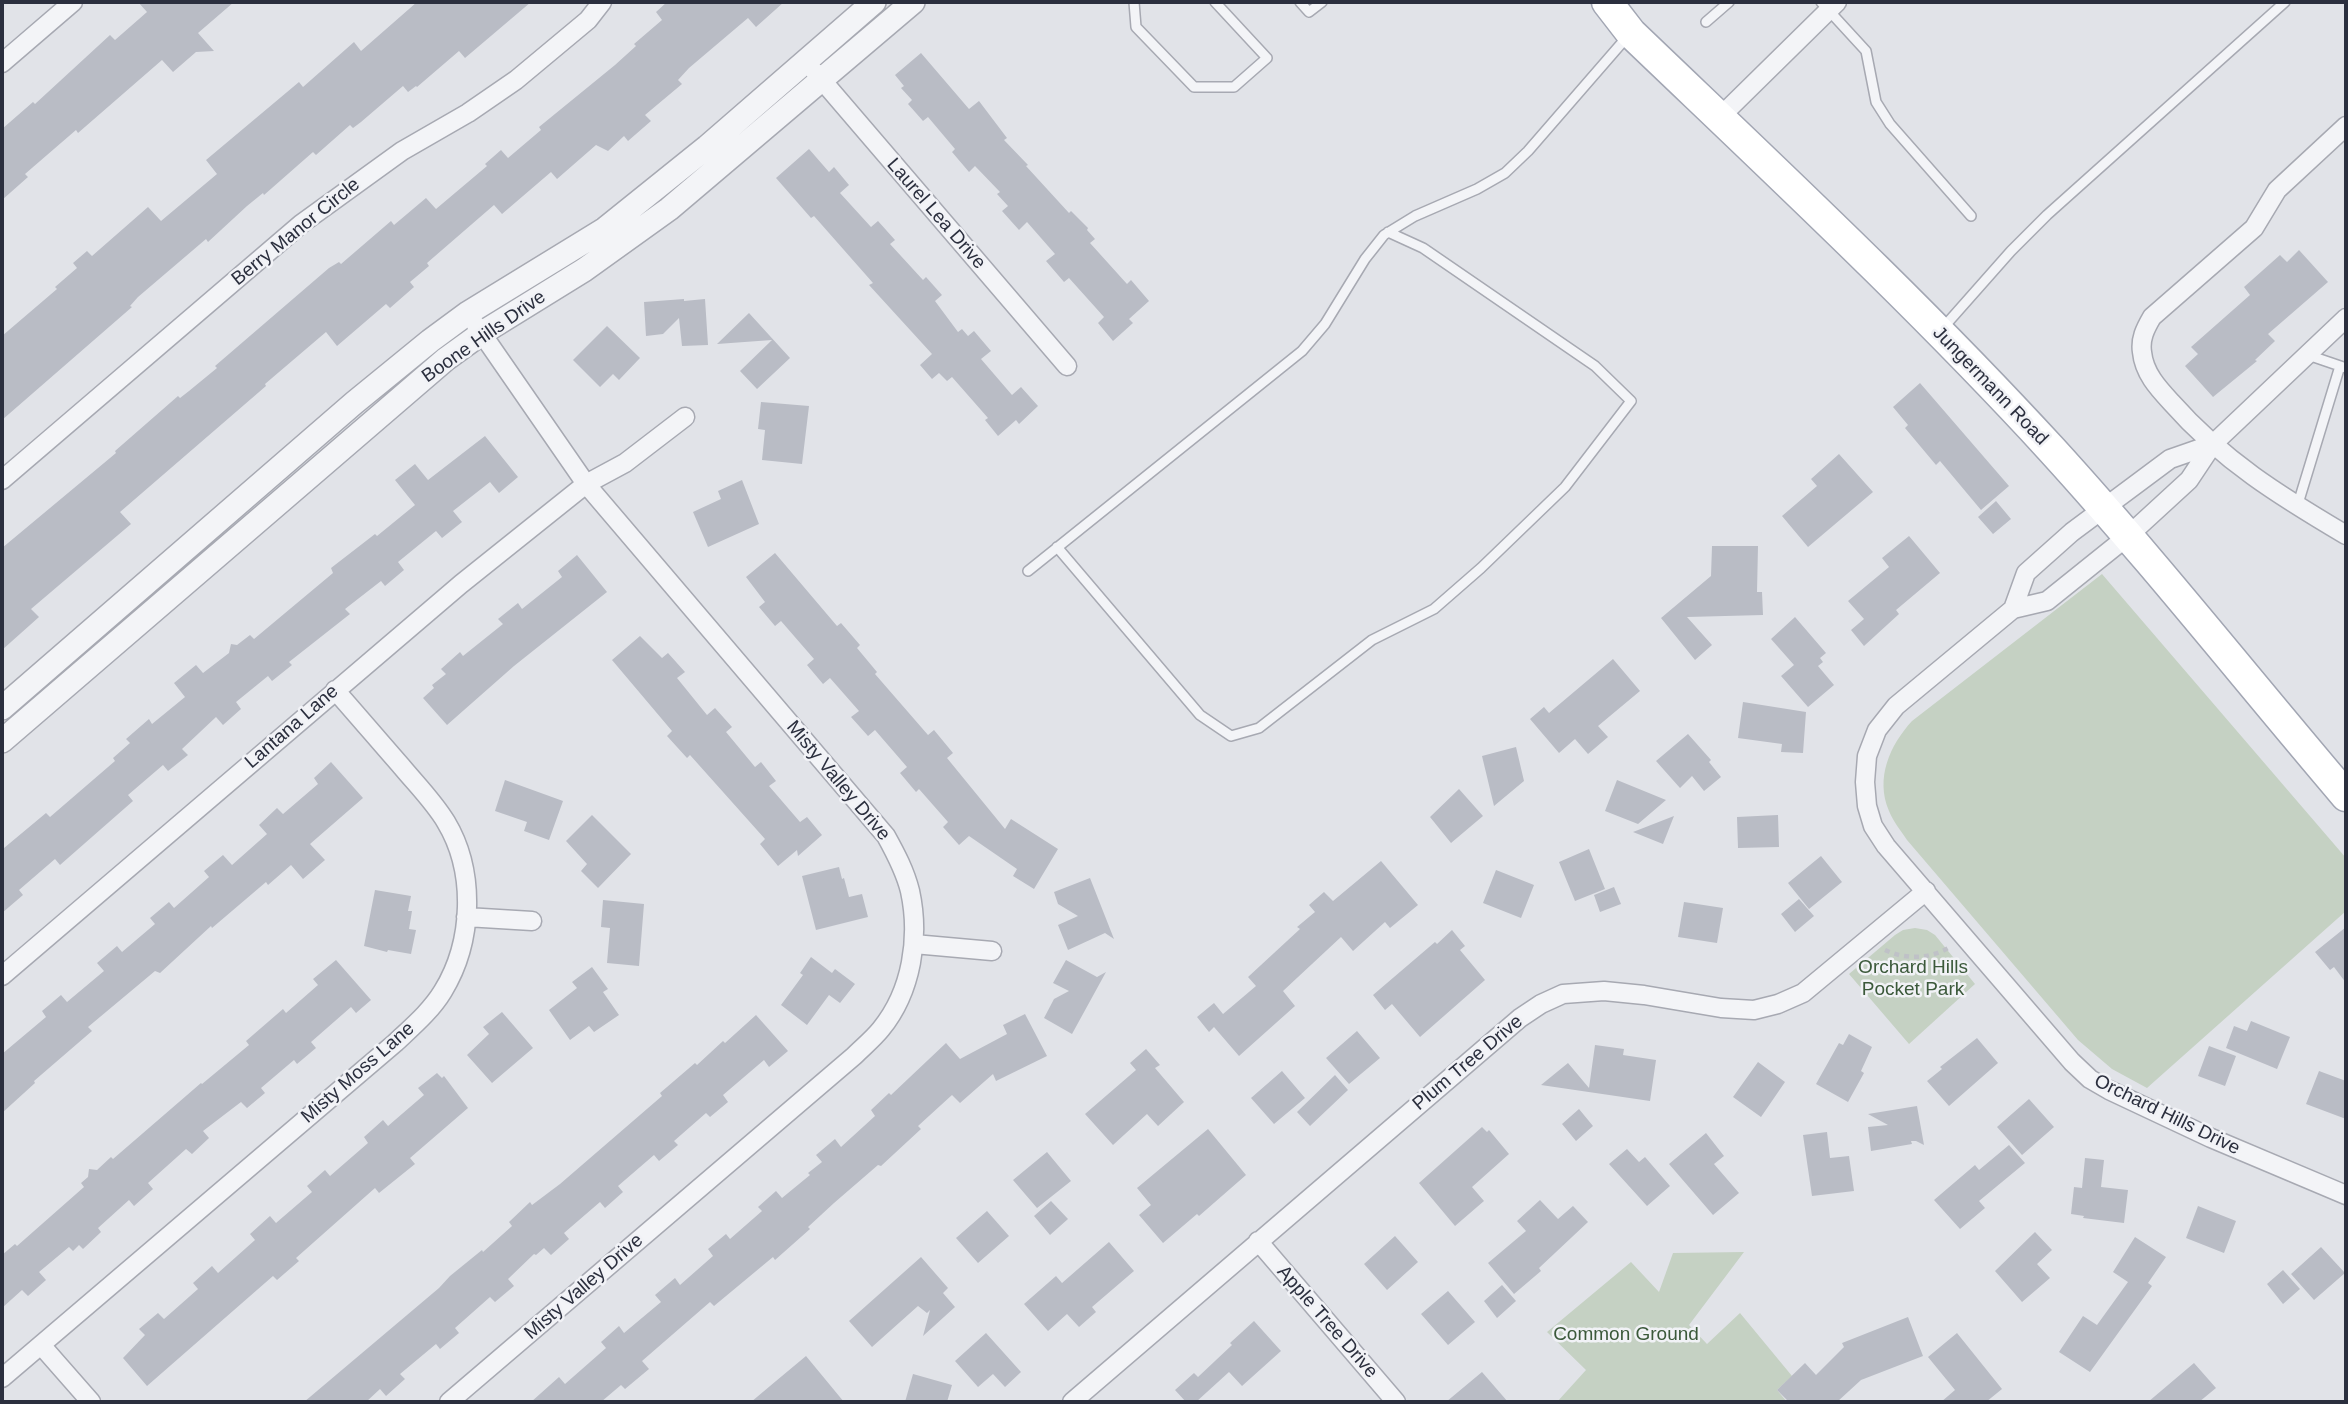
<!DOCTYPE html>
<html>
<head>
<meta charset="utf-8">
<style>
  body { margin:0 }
  #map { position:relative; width:2348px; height:1404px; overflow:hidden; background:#e1e3e8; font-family:Arial,sans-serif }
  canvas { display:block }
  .frame { position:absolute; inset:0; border:4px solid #2b2f3e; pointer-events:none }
</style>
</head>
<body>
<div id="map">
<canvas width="2348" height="1404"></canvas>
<div class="frame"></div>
</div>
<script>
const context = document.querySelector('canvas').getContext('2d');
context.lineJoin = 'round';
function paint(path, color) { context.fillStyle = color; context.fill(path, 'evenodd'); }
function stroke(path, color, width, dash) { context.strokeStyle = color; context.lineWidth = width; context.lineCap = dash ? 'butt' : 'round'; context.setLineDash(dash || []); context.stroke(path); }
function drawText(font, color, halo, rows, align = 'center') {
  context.font = font + ' Arial,sans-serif'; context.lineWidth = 5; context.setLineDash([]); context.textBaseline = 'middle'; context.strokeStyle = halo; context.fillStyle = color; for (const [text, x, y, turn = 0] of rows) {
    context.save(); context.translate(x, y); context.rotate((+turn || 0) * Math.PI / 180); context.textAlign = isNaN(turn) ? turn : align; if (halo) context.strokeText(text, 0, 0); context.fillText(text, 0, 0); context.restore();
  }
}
paint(new Path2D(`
  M2102 574 2346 858V911L2147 1088 2112 1069 2078 1040 1907 840C1901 831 1893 821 1889 811 1875 778 1890 745 1912 721Z
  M1915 928 1927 930 1935 935 1975 984 1909 1044 1849 974 1895 935 1903 930Z
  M1744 1252 1689 1325 1707 1344 1740 1313 1792 1376 1777 1390 1787 1402H1557L1586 1370 1547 1332 1631 1262 1659 1292 1673 1253Z`), '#c5d1c3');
paint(new Path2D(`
  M138 2H234L198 33 214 51 196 52 173 72 162 60 78 133 76 130 25 174 28 177 2 200V129L33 102 35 104 110 35 115 40 147 12Z
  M417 2H531L465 58 459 51 417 87 416 86 408 92 403 86 361 122 353 128 350 125 316 155 313 152 264 195 263 193 247 206 208 242 206 239 138 297 130 306 132 307 2 420V336L57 289 55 287 77 268 73 263 87 251 92 256 148 207 161 221 217 174 206 160 299 82 303 87 354 42 361 51Z
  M667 2H784L756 27 748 18 689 68 678 80 682 84 645 115 651 121 628 141 624 136 608 151 596 145 557 179 551 172 502 214 494 205 427 263 429 266 410 282 414 287 390 308 386 304 337 346 326 332 265 384 266 386 120 512 131 524 31 609 39 617 2 650V548L116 453 115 451 178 396 180 398 189 391 217 368 215 366 329 268 339 262 341 264 391 221 394 225 426 198 436 209 487 166 485 164 501 150 508 158 541 130 539 127 615 65 636 46 634 44 662 20 656 12Z
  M921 53 969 109 979 101 1007 138 1004 140 1028 165 1026 166 1069 213 1071 211 1088 228 1087 230 1095 239 1090 243 1127 284 1131 280 1149 301 1129 319 1133 323 1113 341 1098 323 1104 317 1069 278 1064 282 1046 261 1055 254 1027 222 1019 230 1002 211 1008 206 997 194 1000 192 975 166 969 172 952 152 955 149 928 117 923 121 908 104 912 100 901 88 904 86 895 75Z
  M809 149 829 172 834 167 849 185 840 193 871 227 878 221 895 240 890 244 923 280 926 277 942 295 935 301 958 332 962 329 968 336 974 331 991 351 981 359 1012 395 1021 387 1038 406 1019 424 1016 420 998 436 985 420 988 418 952 377 947 381 939 373 932 379 920 365 932 354 869 285 873 283 814 216 811 218 776 178Z
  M2299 250 2328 282 2268 334 2275 341 2255 360 2257 361 2213 397 2185 366 2198 354 2191 347 2250 295 2244 287 2280 255 2287 262Z
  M684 299V301L705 299 708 345 682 346 679 318 663 334 646 336 644 302Z
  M749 313 790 358 757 389 740 371 772 340 717 344Z
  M607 326 640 358 619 380 613 374 600 387 573 360Z
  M1920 383 2009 486 1981 510 1940 461 1936 465 1905 428 1908 425 1893 407Z
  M761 402 809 406 802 464 762 460 765 430 758 429Z
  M485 436 518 477 499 493 490 482 453 511 462 522 442 538 436 531 398 562 404 570 385 586 381 581 345 609 350 614 289 662 292 665 272 681 268 676 236 702 241 709 223 725 216 717 182 749 188 755 168 771 163 765 128 795 133 801 60 865 55 859 19 890 23 895 2 913V852L4 848 46 813 50 817 115 761 113 758 130 743 126 739 149 719 152 724 185 697 174 683 196 665 203 673 229 653 231 644 237 645 250 635 254 639 333 573 331 568 375 534 377 536 415 505 395 480 415 464 428 480Z
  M1839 454 1873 492 1808 547 1782 516 1817 486 1811 479Z
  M742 480 759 524 708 547 693 512 721 499 718 491Z
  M1996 501 2011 519 1993 534 1978 517Z
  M1909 536 1940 573 1896 610 1899 614 1864 646 1851 630 1864 619 1848 601 1889 567 1882 558Z
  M1712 546H1758L1757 592H1762L1763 615 1687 617 1712 645 1695 660 1661 618 1711 576Z
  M775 553 837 626 841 623 860 645 857 648 877 672 875 674 928 735 934 730 953 753 947 758 1005 829 1011 819 1058 849 1034 889 1013 876 1017 869 969 836 959 845 943 827 948 822 919 789 916 792 900 773 907 767 875 730 868 736 851 717 859 711 830 678 823 684 807 665 814 659 781 621 775 626 759 607 765 602 746 577Z
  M577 555 607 592 514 666 447 725 423 698 434 688 432 685 446 674 441 669 460 652 463 656 503 624 498 619 518 603 522 609 562 577 558 571Z
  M1795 617 1826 653 1820 658 1823 662 1818 666 1834 685 1808 707 1781 676 1794 665 1771 639Z
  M640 636 662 658 668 653 685 672 677 678 707 715 715 708 732 727 726 732 755 767 761 762 776 781 769 786 800 822 807 817 822 835 798 856 797 850 778 866 760 844 765 839 690 755 687 758 667 736 672 731 612 660Z
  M1613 659 1640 691 1598 726 1608 737 1588 754 1575 739 1559 753 1530 719 1544 707 1549 713Z
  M1743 702 1806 712 1803 753 1781 752 1782 744 1738 738Z
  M1688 734 1711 760 1709 762 1721 777 1704 791 1692 776 1680 788 1656 761Z
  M1516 747 1524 781 1494 806 1482 756Z
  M331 762 363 798 310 844 325 860 303 879 291 865 268 885 266 882 212 928 211 926 160 973 155 971 88 1027 92 1031 34 1081 35 1083 2 1113V1054L46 1017 42 1011 61 995 67 1002 104 971 97 963 117 946 122 952 155 924 150 918 169 902 174 908 209 877 204 871 223 855 232 865 267 834 259 825 277 808 283 814 318 784 314 778Z
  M505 780 563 801 549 840 524 831 527 822 495 811Z
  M1617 780 1666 800 1638 824 1605 811Z
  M1459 789 1483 816 1451 843 1430 817Z
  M592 815 631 854 598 888 581 871 587 864 566 841Z
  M1778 815 1779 847 1738 848 1737 817Z
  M1674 816 1663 844 1633 832Z
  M1589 849 1605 889 1575 901 1559 862Z
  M1821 856 1842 882 1809 909 1788 883Z
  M1381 861 1418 905 1390 928 1385 922 1353 951 1341 937 1283 991 1295 1006 1239 1056 1214 1027 1209 1032 1197 1017 1214 1003 1223 1014 1256 986 1248 977 1300 929 1297 927 1315 912 1309 905 1324 892 1333 901Z
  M839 867 842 879 844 878 849 897 862 894 868 917 816 930 802 876Z
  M1496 870 1534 885 1521 918 1483 903Z
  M1090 878 1114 939 1105 933 1068 950 1058 925 1078 916 1058 904 1054 892Z
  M1614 887 1621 904 1600 912 1594 895Z
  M375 890 411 896 408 911H412L409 929 416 930 411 954 388 950 387 952 364 946Z
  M1799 899 1814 916 1795 932 1781 914Z
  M603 900 644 904 639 966 607 963 610 928 601 927Z
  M1684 902 1723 908 1717 943 1678 937Z
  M2346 927V983L2334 967 2330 970 2315 952Z
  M1452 930 1465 946 1460 950 1485 980 1420 1037 1392 1004 1385 1010 1373 995 1435 942 1437 944Z
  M811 957 832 973 835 969 855 984 840 1003 829 995 807 1025 781 1005 803 975 800 973Z
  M336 960 371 1000 356 1013 351 1007 311 1042 316 1048 297 1064 294 1060 261 1088 265 1093 247 1108 241 1102 203 1131 209 1138 192 1154 186 1149 148 1183 153 1189 134 1206 129 1200 98 1228 101 1232 83 1249 79 1245 73 1251 69 1247 39 1272 46 1280 28 1296 22 1290 2 1308V1255L15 1244 17 1246 84 1187 81 1183 88 1177 89 1169 97 1170 111 1157 113 1159 201 1083 202 1084 249 1045 246 1041 283 1009 286 1013 318 985 313 979Z
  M1066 960 1097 977 1106 972 1072 1034 1044 1018 1054 999 1069 991 1053 983Z
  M592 967 608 989 603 992 619 1015 594 1032 589 1026 570 1040 549 1010 577 988 572 982Z
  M502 1012 533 1048 492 1083 467 1055 489 1034 483 1027Z
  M1025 1014 1047 1056 996 1081 993 1074 960 1103 952 1095 918 1126 921 1129 881 1166 878 1165 834 1203 808 1227 810 1229 775 1260 773 1257 714 1306 710 1302 642 1361 649 1369 625 1389 621 1385 601 1402H531L559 1377 565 1384 606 1348 601 1342 619 1326 624 1333 661 1302 655 1295 675 1278 680 1285 713 1256 708 1249 726 1234 730 1239 762 1211 758 1207 776 1191 782 1198 810 1175 808 1173 822 1162 816 1155 835 1139 841 1147 875 1116 871 1110 889 1093 891 1095 946 1043 960 1059 1007 1034 1003 1025Z
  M756 1015 788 1051 769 1067 764 1060 723 1095 728 1102 710 1117 706 1113 674 1141 678 1145 659 1161 654 1155 618 1186 623 1192 605 1208 600 1202 564 1233 569 1239 551 1255 544 1248 536 1255 534 1254 508 1279 514 1286 495 1302 490 1297 455 1328 459 1333 440 1349 436 1344 400 1374 405 1379 386 1396 380 1389 366 1402H304L439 1288 450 1276 482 1250 483 1252 512 1226 509 1222 530 1202 532 1205 560 1184 662 1096 660 1093 695 1063 697 1065 723 1041 725 1043Z
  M2251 1021 2290 1037 2277 1069 2226 1048 2234 1026 2247 1031Z
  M1357 1031 1380 1058 1349 1084 1326 1058Z
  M1849 1034 1872 1047 1861 1071 1864 1073 1848 1102 1816 1084 1839 1043 1843 1045Z
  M1977 1038 1998 1063 1949 1106 1927 1081 1942 1069 1940 1067Z
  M1595 1045 1624 1049 1623 1055 1656 1060 1650 1101 1541 1085 1568 1063 1589 1088Z
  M2209 1046 2236 1056 2225 1086 2198 1076Z
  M1146 1049 1160 1065 1155 1068 1184 1102 1158 1126 1147 1114 1113 1145 1085 1114 1136 1070 1130 1063Z
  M1758 1062 1785 1082 1761 1117 1733 1097Z
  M1282 1071 1305 1098 1274 1124 1251 1098Z
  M2319 1071 2346 1081V1119L2306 1104Z
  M437 1073 442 1078 444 1076 468 1108 410 1158 415 1164 379 1193 375 1188 296 1258 299 1261 277 1280 273 1276 147 1386 123 1358 145 1335 139 1329 158 1313 164 1319 198 1289 193 1283 212 1266 218 1273 255 1240 250 1234 270 1216 276 1223 312 1192 307 1186 325 1170 330 1176 368 1143 364 1137 383 1120 388 1126 424 1095 418 1088Z
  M1335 1075 1348 1090 1310 1126 1297 1112Z
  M2029 1099 2054 1127 2022 1155 1997 1127Z
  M1917 1106 1924 1145 1916 1141H1911L1912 1144 1871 1151 1868 1127 1888 1125 1868 1114Z
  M1579 1109 1593 1126 1576 1141 1562 1124Z
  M1482 1127 1487 1132 1489 1130 1509 1154 1472 1187 1484 1201 1455 1226 1419 1183Z
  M1208 1129 1246 1175 1199 1216 1197 1214 1163 1243 1139 1215 1151 1205 1137 1188Z
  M1827 1132 1830 1158 1849 1156 1854 1191 1812 1196 1803 1135Z
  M1706 1133 1724 1156 1714 1164 1739 1193 1713 1215 1669 1164Z
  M2009 1145 2025 1163 1979 1201 1985 1208 1960 1229 1934 1200 1975 1165 1979 1170Z
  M1627 1149 1639 1162 1645 1157 1670 1186 1647 1206 1609 1164Z
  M1047 1152 1071 1181 1037 1208 1013 1180Z
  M2085 1158 2104 1160 2101 1187 2128 1190 2124 1223 2083 1218 2084 1216 2071 1214 2074 1187 2082 1188Z
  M1540 1200 1558 1219 1573 1206 1588 1222 1539 1268 1541 1271 1514 1294 1488 1263 1526 1231 1517 1221Z
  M1051 1201 1068 1219 1050 1235 1034 1216Z
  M2198 1206 2236 1221 2224 1253 2186 1238Z
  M987 1211 1009 1236 978 1263 956 1238Z
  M2035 1232 2052 1250 2037 1264 2050 1278 2022 1302 1995 1271Z
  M1395 1236 1418 1262 1387 1290 1364 1264Z
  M2135 1237 2166 1257 2148 1283 2152 1286 2090 1372 2059 1352 2083 1316 2097 1325 2128 1282 2113 1272Z
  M1109 1242 1134 1271 1092 1307 1096 1312 1079 1327 1067 1314 1048 1331 1024 1304 1056 1276 1062 1283Z
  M2321 1247 2345 1273 2314 1300 2291 1274Z
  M921 1257 948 1288 943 1293 955 1307 923 1336 930 1310 927 1313 918 1306 872 1347 849 1321Z
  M2283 1270 2300 1289 2283 1304 2267 1284Z
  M1502 1285 1516 1301 1497 1318 1484 1301Z
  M1448 1291 1475 1322 1448 1345 1421 1314Z
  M1908 1317 1923 1356 1861 1380 1837 1402H1789L1777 1390 1805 1363 1816 1375 1844 1347 1842 1343Z
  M1254 1321 1281 1351 1242 1386 1229 1372 1196 1402H1186L1175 1390 1194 1373 1198 1377 1232 1345 1230 1343Z
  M986 1333 1021 1372 1005 1387 993 1374 978 1387 955 1361Z
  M1957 1333 2002 1389 1986 1402H1941L1955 1390 1928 1357Z
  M806 1356 844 1402H751L776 1381Z
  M2194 1363 2216 1388 2199 1402H2148Z
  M1482 1372 1508 1402H1446Z
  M913 1374 952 1385 947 1402H905Z`), '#b9bcc5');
const service = new Path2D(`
  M1134 2 1136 27 1194 87H1234L1267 58 1215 2
  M1300 2 1309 12 1322 2
  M1821 2 1866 51 1876 102 1890 124 1971 216
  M1706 22 1729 2
  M1942 329 2011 251 2047 215 2285 2
  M2308 355 2346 368
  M2297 507 2340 366
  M1057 547 1200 715 1231 736 1259 728 1372 640 1434 609 1481 568 1565 487 1631 401 1595 366 1423 248 1388 232
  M1028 571 1302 351 1325 324 1365 259 1384 235 1415 216 1477 189 1505 173 1528 151 1627 37`);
const minor = new Path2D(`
  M2 63 73 2
  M815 72 1067 366
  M1719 118 1837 2
  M2346 126 2277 190 2254 228 2152 317C2145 329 2140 339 2142 352 2144 373 2158 388 2171 402 2223 461 2280 496 2346 535
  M2346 318 2213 444 2189 480 2128 536 2047 601 2013 609 1896 706 1877 730 1867 756 1865 782 1867 806 1873 826 1886 846 2072 1062 2090 1079 2109 1090 2211 1138 2346 1195
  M2 480 301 224 402 151 468 113 516 80 588 20 602 2
  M2013 609 2026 573 2072 532 2170 459 2213 444
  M466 917 532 921
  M914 944 992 951
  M2 976 461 584 586 484 625 463 685 417
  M1258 1241 1396 1402
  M41 1345 91 1402
  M2 1378 395 1043C412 1027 431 1011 443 991 473 942 476 872 446 822 434 802 417 785 402 767 380 742 358 716 335 690
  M449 1402 854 1056C863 1047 873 1039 881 1029 912 991 920 937 910 891 905 871 896 854 886 836L586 484 476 325
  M1072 1402 1520 1018 1541 1004 1563 994 1604 991 1644 995 1721 1008 1754 1010 1778 1004 1803 993 1926 891`);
const tertiary = new Path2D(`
  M2 708 354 403 430 341 468 313 605 229 707 147 874 2
  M2 741 446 359 482 333 584 270 669 209 913 2`);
const primary = new Path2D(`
  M1607 2 1631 33C1773 169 1918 304 2052 450 2154 562 2248 681 2346 796`);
stroke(service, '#a7a9b2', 12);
stroke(minor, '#a7a9b2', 21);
stroke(tertiary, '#a7a9b2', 26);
stroke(primary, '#a2a6b3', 33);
stroke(new Path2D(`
  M1885 950C1906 960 1930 959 1950 947`), '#bfc1c7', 4.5, [5, 5]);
stroke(service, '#f3f4f7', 9);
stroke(minor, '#f3f4f7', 18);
stroke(tertiary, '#f3f4f7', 23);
stroke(primary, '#fff', 30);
drawText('19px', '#2b2f3e', '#f1f2f6', [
  ["Laurel Lea Drive",936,214,49],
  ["Berry Manor Circle",296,232,-39],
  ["Boone Hills Drive",484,337,-35],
  ["Jungermann Road",1990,386,46],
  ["Lantana Lane",292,727,-41],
  ["Misty Valley Drive",838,781,50],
  ["Plum Tree Drive",1468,1063,-40],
  ["Misty Moss Lane",358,1073,-41],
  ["Orchard Hills Drive",2167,1115,26],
  ["Misty Valley Drive",584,1287,-41],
  ["Apple Tree Drive",1327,1322,49]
]);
drawText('19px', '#3b593a', '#f1f2f6', [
  ["Orchard Hills",1913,968],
  ["Pocket Park",1913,990],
  ["Common Ground",1626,1335]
]);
</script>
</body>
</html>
